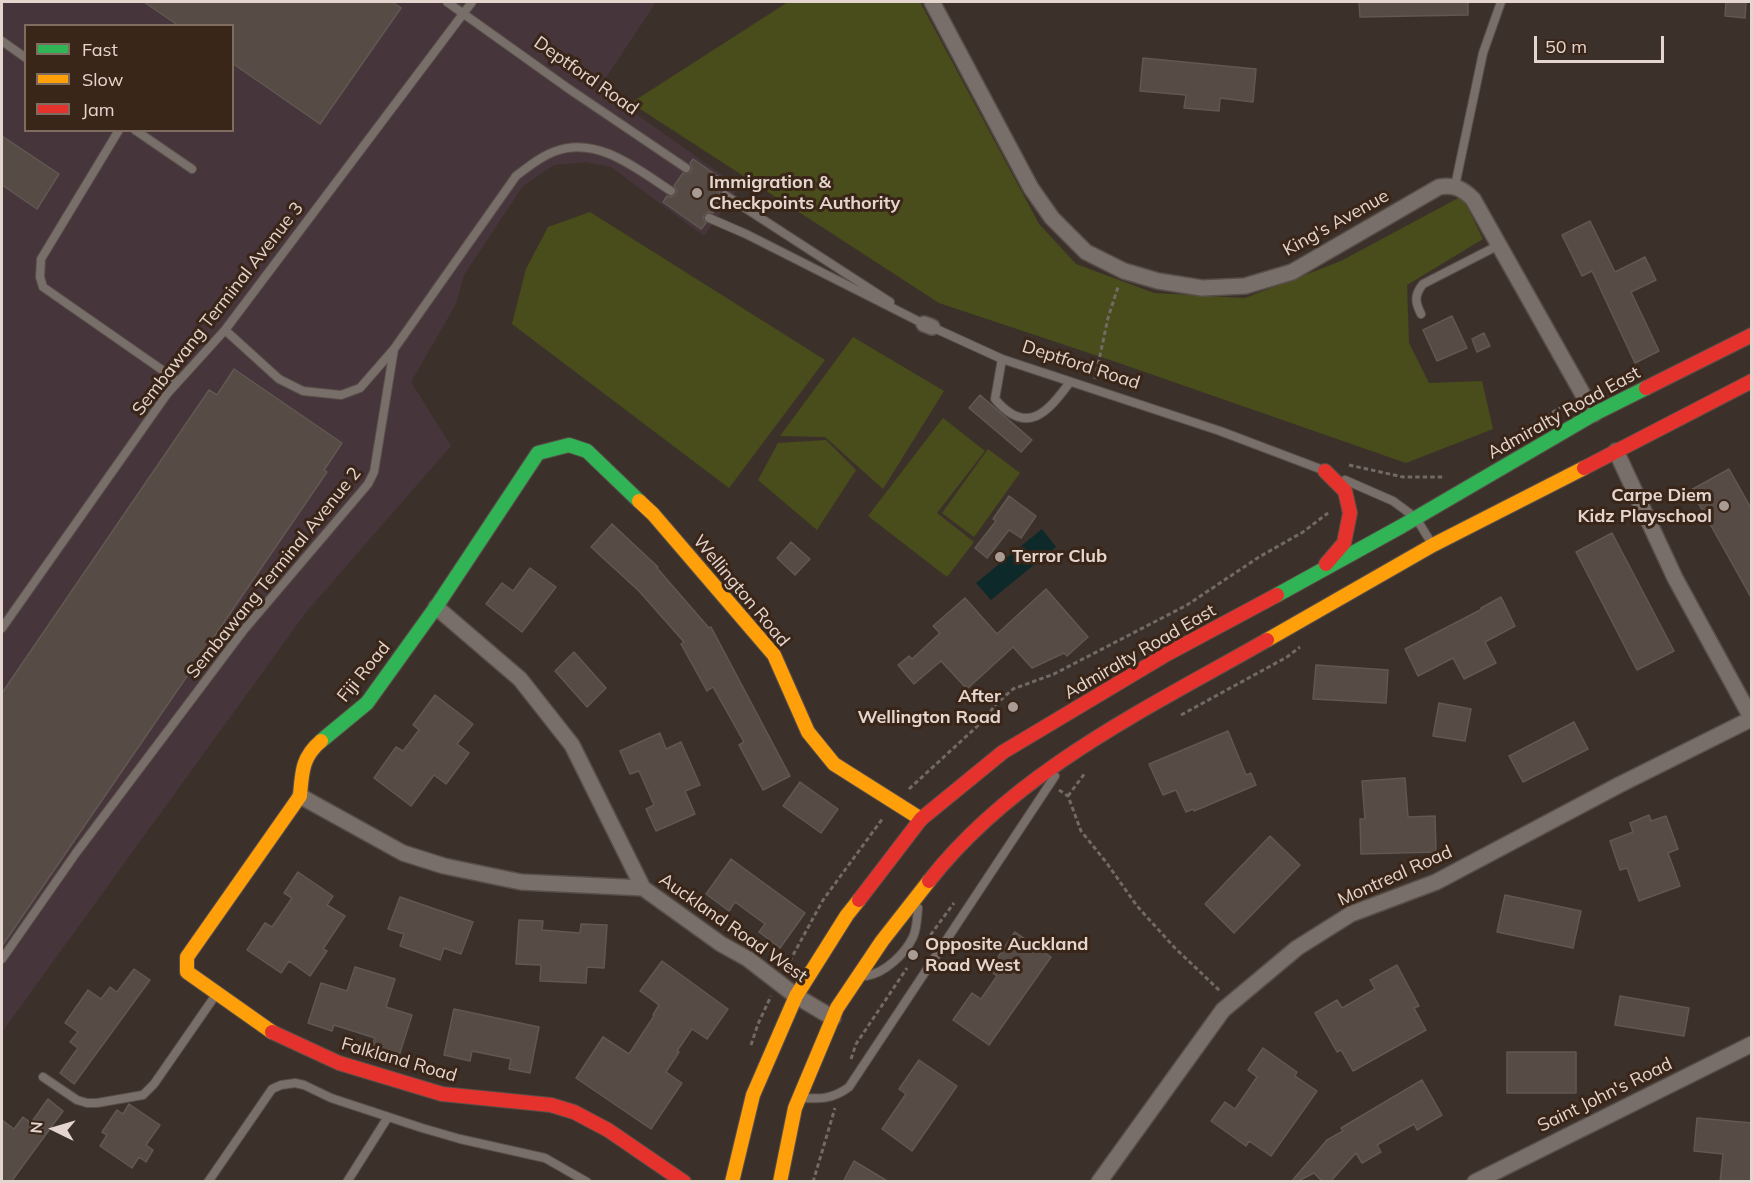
<!DOCTYPE html>
<html>
<head>
<meta charset="utf-8">
<style>
  body { margin:0 }
  #map { position:relative; width:1753px; height:1183px; overflow:hidden; background:#3c312a; font-family:Mulish,sans-serif }
  canvas { display:block }
  .frame { position:absolute; inset:0; border:3px solid #e4d6ce; pointer-events:none }
  .legend { position:absolute; left:24px; top:24px; width:210px; height:108px; box-sizing:border-box; background:#3a2519; border:2px solid #7e6c61; margin:0; padding:8px 10px; list-style:none; font-size:18px; color:#e4d6ce }
  .legend li { display:flex; align-items:center; gap:12px; height:30px }
  .legend b { width:30px; border:2px solid #7e6c61 }
  .north { position:absolute; left:24px; top:1099px; width:60px; height:60px; -webkit-text-stroke:4px #3a2519; paint-order:stroke; rotate:275deg; font-size:16px; font-weight:700; line-height:24px; text-align:center; color:#e4d6ce }
  .north::after { content:''; display:block; margin:auto; width:21px; height:27px; background:#e4d6ce; clip-path:polygon(50% 0,100% 100%,50% 72%,0 100%) }
  .scale { position:absolute; left:1534px; top:36px; width:130px; height:27px; box-sizing:border-box; border:3px solid #e4d6ce; border-top:0; padding-left:8px; font-size:18px; line-height:21px; white-space:nowrap; color:#e4d6ce; -webkit-text-stroke:4px #3a2519; paint-order:stroke }
</style>
</head>
<body>
<div id="map">
<canvas width="1753" height="1183"></canvas>
<div class="frame"></div>
<ul class="legend">
<li><b style="height:8px;background:#30b455"></b>Fast</li>
<li><b style="height:8px;background:#ff9f0a"></b>Slow</li>
<li><b style="height:8px;background:#e5322d"></b>Jam</li>
</ul>
<div class="north">N</div>
<div class="scale">50 m</div>
</div>
<script>
const context = document.querySelector('canvas').getContext('2d');
context.lineJoin = 'round';
function paint(path, color) { context.fillStyle = color; context.fill(path, 'evenodd'); }
function stroke(path, color, width, dash) { context.strokeStyle = color; context.lineWidth = width; context.lineCap = dash ? 'butt' : 'round'; context.setLineDash(dash || []); context.stroke(path); }
function drawText(font, color, halo, rows, align = 'center') {
  context.font = font + ' Mulish,sans-serif'; context.lineWidth = 6; context.setLineDash([]); context.textBaseline = 'middle'; context.strokeStyle = halo; context.fillStyle = color; for (const [text, x, y, turn = 0] of rows) {
    context.save(); context.translate(x, y); context.rotate((+turn || 0) * Math.PI / 180); context.textAlign = isNaN(turn) ? turn : align; if (halo) context.strokeText(text, 0, 0); context.fillText(text, 0, 0); context.restore();
  }
}
paint(new Path2D(`
  M2 2H656L599 88 739 187 704 236 611 167 586 162 554 165 523 186 464 275 456 304 411 382 451 446 307 611 2 1032ZM26 26H232V130H26Z`), '#47353c');
paint(new Path2D(`
  M788 2H920L1039 224 1076 264 1154 293 1245 298 1341 261 1462 196 1483 239 1407 285 1409 343 1429 383 1482 381 1493 429 1406 463 1119 363 939 303 631 103Z
  M590 212 825 360 729 488 512 324 526 269 548 227Z
  M853 337 944 391 883 489 825 437 780 436Z
  M943 418 985 451 937 513 974 542 947 577 868 516Z
  M826 440 856 470 817 530 758 480 778 443Z
  M988 449 1020 473 974 537 942 513Z`), '#484d1b');
paint(new Path2D(`
  M1042 529 1056 547 991 600 976 583Z`), '#0e2929');
const building = new Path2D(`
  M144 2H392L401 8 320 124 232 63V26H179Z
  M1359 2H1468V15L1360 17Z
  M1726 2H1746L1745 18 1725 16Z
  M1143 58 1256 69 1253 102 1220 98 1219 111 1184 108 1186 95 1140 91Z
  M2 136 59 174 37 209 2 185Z
  M693 159 732 186 729 190 725 189 720 191 719 195 722 200 713 213 708 212 704 215 703 219 706 223 701 229 663 202 667 196 671 197 676 195 677 191 674 186 683 173 691 172 692 168 690 163Z
  M1590 221 1615 272 1645 257 1656 280 1631 292 1659 351 1635 363 1592 271 1582 276 1562 235Z
  M1452 316 1467 348 1437 361 1423 330Z
  M1484 333 1490 346 1477 352 1472 339Z
  M234 369 342 443 324 470 327 472 2 946V693L209 390 217 395Z
  M980 395 1032 440 1021 452 969 408Z
  M1729 469 1752 510V599L1691 490Z
  M1009 496 1036 516 1021 538 1009 530 987 558 975 548 996 521 993 519Z
  M612 524 658 567 657 568 709 628 711 627 790 776 763 790 739 745 744 742 713 687 707 691 681 644 684 642 639 591 591 547Z
  M1612 533 1674 651 1637 670 1576 552Z
  M791 542 810 559 795 575 777 558Z
  M530 568 556 587 522 632 486 604 502 583 513 591Z
  M1046 589 1088 637 1067 656 1064 653 1032 668 1013 647 967 689 941 661 914 684 898 665 909 656 912 659 940 633 933 626 965 598 997 634Z
  M1501 597 1515 626 1485 642 1496 663 1464 679 1453 658 1418 676 1405 649 1482 609 1481 608Z
  M574 652 606 688 587 707 555 671Z
  M1316 665 1388 670 1386 703 1313 699Z
  M435 695 473 724 457 744 469 753 446 784 434 775 411 806 374 778 396 747 403 751 419 730 413 725Z
  M1439 703 1471 709 1465 741 1433 736Z
  M1574 722 1588 749 1523 782 1509 756Z
  M1228 731 1246 775 1251 773 1256 785 1194 811 1193 809 1186 812 1176 790 1163 795 1149 764Z
  M660 733 666 749 681 742 700 785 685 791 695 814 656 831 646 809 654 805 639 771 630 774 620 751Z
  M1405 778 1408 817 1435 816 1436 852 1361 854 1360 819H1365L1362 781Z
  M800 782 838 809 821 833 783 806Z
  M1649 815 1651 821 1666 816 1678 849 1668 853 1680 886 1639 901 1627 868 1620 870 1610 841 1633 832 1630 823Z
  M1270 836 1300 865 1234 933 1205 904Z
  M731 859 805 913 780 948 759 932 765 924 735 902 729 911 706 894Z
  M298 872 333 896 327 905 345 916 323 949 327 951 310 976 289 961 281 973 247 950 265 923 272 927 292 898 284 893Z
  M1505 895 1581 911 1573 948 1497 932Z
  M400 897 473 922 461 954 444 948 440 960 400 946 404 934 388 929Z
  M519 920 543 921 542 930 580 933 581 924 607 925 604 968 587 967 586 983 540 981 541 965 516 964Z
  M1015 932 1051 957 989 1045 953 1020 972 993 981 999 997 976 989 970Z
  M662 961 728 1009 707 1039 692 1029 677 1051 679 1052 666 1072 682 1083 651 1129 576 1078 603 1037 629 1054 654 1016 653 1015 659 1005 640 991Z
  M1397 965 1419 1006 1414 1008 1426 1030 1353 1071 1341 1050 1337 1052 1315 1013 1337 1000 1342 1008 1375 989 1370 980Z
  M355 967 395 979 386 1007 412 1015 399 1056 372 1047 375 1038 334 1025 332 1031 308 1023 321 983 347 991Z
  M134 969 150 980 74 1084 60 1073 78 1048 70 1042 78 1032 65 1023 88 990 101 999 110 987 117 992Z
  M1620 996 1689 1008 1684 1036 1615 1025Z
  M454 1009 539 1027 530 1073 509 1069 511 1059 472 1051 470 1061 444 1055Z
  M1263 1048 1297 1072 1295 1076 1317 1091 1271 1156 1249 1141 1246 1146 1211 1121 1225 1102 1235 1109 1257 1077 1248 1070Z
  M1507 1052H1576V1093H1507Z
  M919 1060 957 1086 912 1151 882 1129 906 1094 899 1089Z
  M1422 1080 1442 1115 1417 1130 1414 1124 1377 1145 1381 1152 1362 1163 1356 1153 1330 1182H1323L1314 1173 1296 1182H1291L1327 1140 1343 1131 1341 1128Z
  M48 1099 63 1111 11 1182H2V1120L14 1129 23 1117 31 1123Z
  M129 1104 160 1125 146 1145 153 1150 146 1162 139 1157 132 1168 100 1146 107 1135 102 1132 117 1110 123 1114Z
  M1697 1118 1752 1123V1182H1720L1723 1154 1694 1151Z
  M854 1161 889 1182H843Z`);
paint(building, '#564b45');
stroke(building, '#615852', 1.5);
const lane = new Path2D(`
  M447 2 569 89 686 168
  M2 41 26 58
  M119 130 41 259 40 277 43 287 178 381
  M135 130 192 169
  M1455 186 1483 53 1501 2
  M725 195 890 302
  M709 218 746 234 924 324
  M1421 314C1415 302 1414 295 1423 284L1499 245
  M932 327 1002 359 1220 431 1323 470
  M225 330 279 379 303 391 341 395 360 388 394 349 516 176C528 167 541 156 556 151 598 136 637 169 671 191
  M1002 359 995 399C1027 437 1048 412 1070 382
  M1345 480 1393 501 1416 518 1432 544
  M2 628 167 394 225 330 472 2
  M2 959 76 853 243 631 368 484 374 472 394 349
  M866 976C885 973 905 954 913 937 917 929 917 917 918 908
  M43 1077 77 1100 87 1103H97L143 1095 154 1084 215 996
  M802 1098C821 1099 833 1099 849 1087L1055 776
  M208 1182 272 1089 281 1085 295 1083 304 1085 331 1098 422 1128 460 1139 545 1158 587 1182
  M347 1182 388 1117`);
const street = new Path2D(`
  M932 2 1031 188 1052 218 1086 252 1124 271 1158 281 1202 288 1245 286 1292 272 1439 187C1454 184 1463 189 1473 199L1594 414
  M924 324 932 327
  M1616 451 1675 578 1752 719
  M436 607 520 679 572 745 643 888
  M300 796 403 853 444 866 521 882 643 888 721 944 748 959 796 996 833 1018
  M1099 1182 1223 1010 1297 948 1351 914 1436 882 1619 785 1751 719
  M1475 1182 1752 1044`);
const fast = new Path2D(`
  M1277 595 1402 526 1594 414 1646 388
  M321 741 367 703 436 607 538 453 569 445 587 451 639 501`);
const slow = new Path2D(`
  M639 501 653 514 774 655 808 732 834 764 921 819
  M1267 640 1433 545 1584 468
  M272 1032 187 972V957L300 796C302 772 302 757 321 741
  M732 1182 753 1095 796 996 847 915 859 900
  M780 1182 795 1108 837 1008 882 941 929 881`);
const jam = new Path2D(`
  M1646 388 1752 335
  M1584 468 1752 381
  M1325 471 1345 491 1350 513 1344 543 1326 564
  M929 881C1015 771 1148 708 1267 640
  M859 900 921 819 1003 752 1167 654 1277 595
  M272 1032 339 1063 442 1094 551 1105 574 1112 608 1130 684 1182`);
stroke(lane, '#594f48', 10);
stroke(street, '#594f48', 18);
stroke(fast, '#594f48', 16);
stroke(slow, '#594f48', 16);
stroke(jam, '#594f48', 16);
stroke(new Path2D(`
  M1095 379 1108 318 1118 287
  M1533 424 1563 406
  M1349 465 1403 477H1443
  M1181 715 1287 657 1300 647
  M909 789 984 720 996 704 1013 689 1054 674 1187 605 1259 557 1303 532 1328 513
  M1059 790 1068 796 1081 831 1106 862 1137 906 1175 948 1220 991
  M1068 796 1085 773
  M926 941 954 903
  M786 968 823 900 883 818
  M751 1045 758 1024 771 996
  M851 1059 856 1044 907 968
  M813 1182 835 1108`), '#726a65', 3, [4.5, 3]);
stroke(lane, '#786f6a', 8);
stroke(street, '#786f6a', 15);
stroke(fast, '#30b455', 14);
stroke(slow, '#ff9f0a', 14);
stroke(jam, '#e5322d', 14);
for (const [x, y, r, color] of [
  [697,193,6,"#a99c95"],
  [1724,506,6,"#a99c95"],
  [1000,557,6,"#a99c95"],
  [1013,707,6,"#a99c95"],
  [913,955,6,"#a99c95"]
]) { const dot = new Path2D(); dot.arc(x, y, r, 0, 2 * Math.PI); context.fillStyle = color; context.fill(dot); stroke(dot, '#3a2519', 2); }
drawText('18px', '#e4d6ce', '#3a2519', [
  ["Deptford Road",586,76,35],
  ["King's Avenue",1336,223,-29],
  ["Sembawang Terminal Avenue 3",218,309,-52],
  ["Deptford Road",1081,365,18],
  ["Admiralty Road East",1564,413,-29],
  ["Sembawang Terminal Avenue 2",274,573,-51],
  ["Wellington Road",741,591,50],
  ["Admiralty Road East",1140,652,-30],
  ["Fiji Road",364,672,-51],
  ["Montreal Road",1395,876,-24],
  ["Auckland Road West",733,928,35],
  ["Falkland Road",399,1060,16],
  ["Saint John's Road",1605,1095,-26]
]);
drawText('bold 18px', '#e4d6ce', '#3a2519', [
  ["Immigration &",709,183],
  ["Checkpoints Authority",709,204],
  ["Carpe Diem",1712,496,"right"],
  ["Kidz Playschool",1712,517,"right"],
  ["Terror Club",1012,557],
  ["After",1001,697,"right"],
  ["Wellington Road",1001,718,"right"],
  ["Opposite Auckland",925,945],
  ["Road West",925,966]
], 'left');
</script>
</body>
</html>
